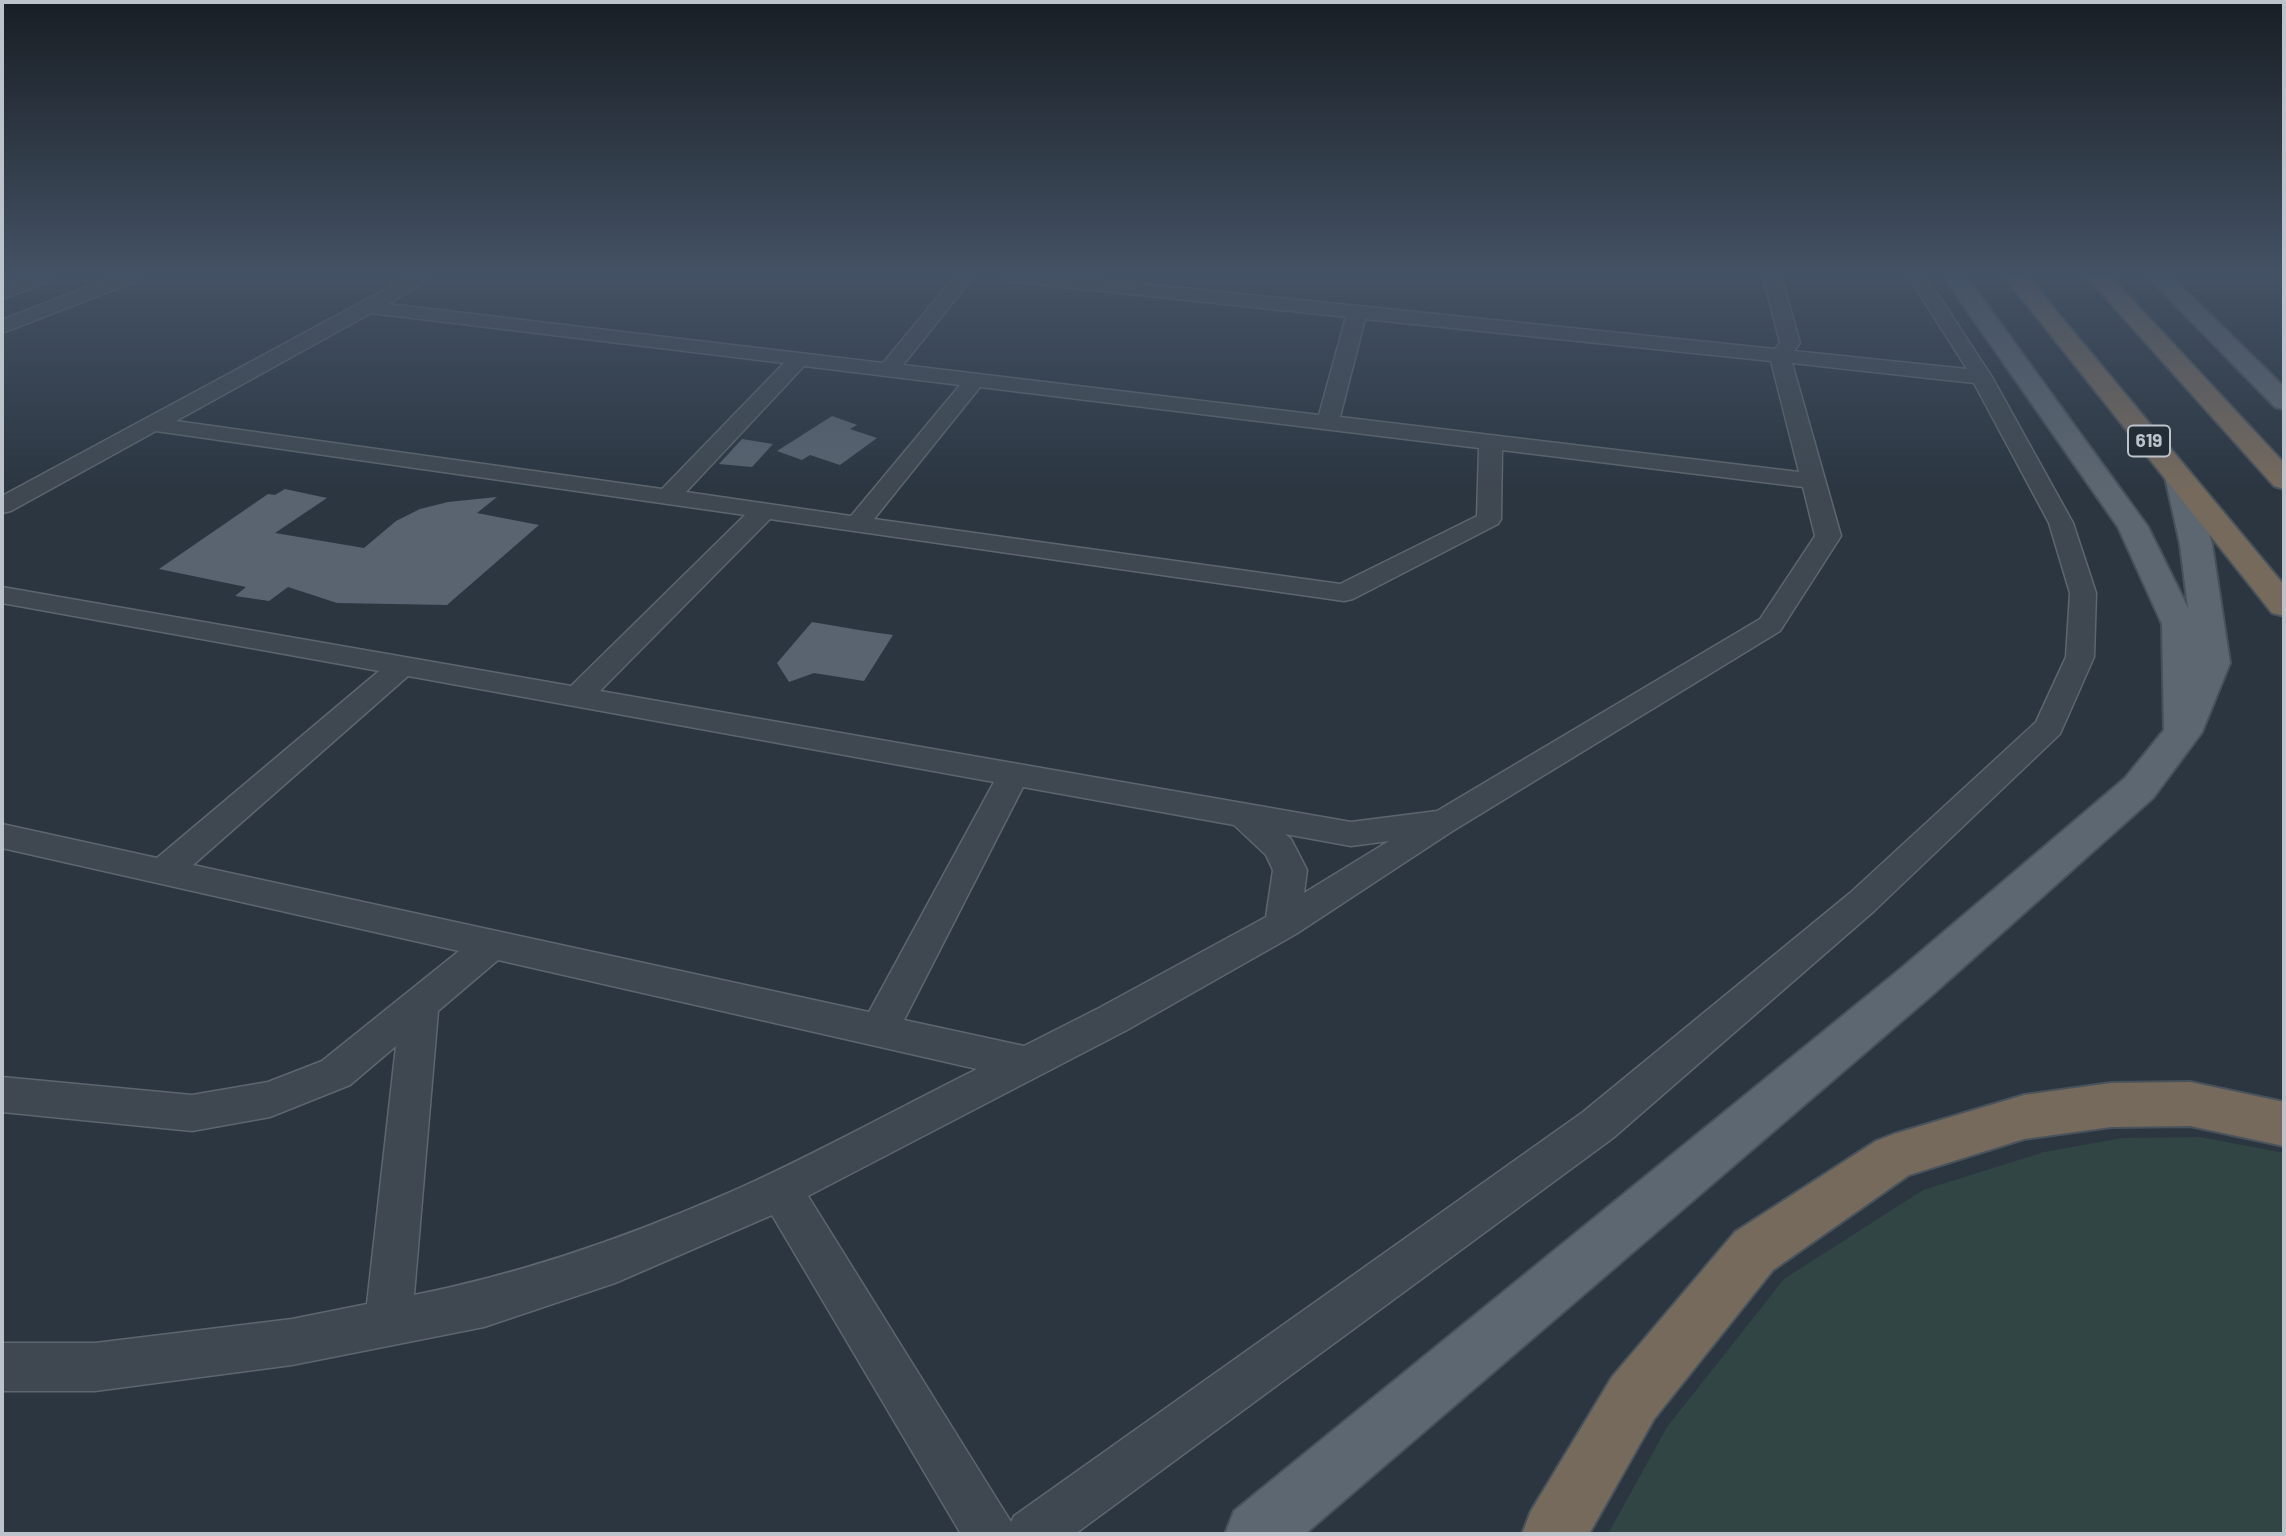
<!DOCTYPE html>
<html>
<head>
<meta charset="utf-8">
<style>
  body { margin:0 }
  #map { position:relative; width:2286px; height:1536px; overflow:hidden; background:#2b3641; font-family:Barlow,sans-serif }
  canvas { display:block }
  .frame { position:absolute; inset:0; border:4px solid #bcc3cb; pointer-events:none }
</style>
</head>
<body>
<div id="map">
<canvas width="2286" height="1536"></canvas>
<div class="frame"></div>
</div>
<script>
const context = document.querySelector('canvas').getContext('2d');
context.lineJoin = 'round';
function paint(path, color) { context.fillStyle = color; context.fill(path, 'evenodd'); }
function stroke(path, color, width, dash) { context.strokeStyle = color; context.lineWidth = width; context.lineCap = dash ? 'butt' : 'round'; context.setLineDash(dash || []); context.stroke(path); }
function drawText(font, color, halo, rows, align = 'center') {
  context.font = font + ' Barlow,sans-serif'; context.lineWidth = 5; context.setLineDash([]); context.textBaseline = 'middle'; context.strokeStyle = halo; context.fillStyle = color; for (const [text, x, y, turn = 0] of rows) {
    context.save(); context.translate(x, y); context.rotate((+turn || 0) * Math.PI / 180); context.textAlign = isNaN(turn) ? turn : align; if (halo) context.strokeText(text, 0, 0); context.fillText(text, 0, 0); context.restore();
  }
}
paint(new Path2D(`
  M2200 1137 2284 1153V1534H1608L1667 1427 1784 1279 1923 1190 2044 1152 2122 1138Z`), '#304544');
paint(new Path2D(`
  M832 416 857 425 850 429 877 438 840 465 810 455 802 460 777 451Z
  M742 439 773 444 752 467 719 464Z
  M285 489 327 498 275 533 364 548 396 521 420 509 448 502 497 497 477 513 539 525 447 605 337 603 288 587 269 601 235 596 246 587 159 569 268 494 275 495Z
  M812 622 865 631 893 635 864 681 814 673 789 682 777 663Z`), '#596470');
const minor = new Path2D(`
  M29 276H56L53 280 2 299V287Z
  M115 276H142L139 280 2 333V320Z
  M410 276H434L388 304 883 363 955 276H974L903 365 1319 415 1346 317 1008 281 999 276H1066L1775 349 1780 343 1763 276H1781L1800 343 1794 351 1967 369 1908 276H1926L1992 377 2073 523 2096 593 2094 657 2060 734 1874 911 1613 1138 1075 1534H961L772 1215 615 1283 484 1327 292 1365 95 1391H2V1343H95L292 1319 367 1304 396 1046 350 1085 270 1117 192 1131 2 1112V1077L192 1095 268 1082 322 1061 459 951 2 848V824L157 858 379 671 2 603V587L571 686 745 515 156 431 11 511 2 513V496ZM371 313 784 363 662 489 176 421ZM1365 319 1771 361 1799 472 1340 417ZM1792 363 1974 383 2049 523 2070 593 2066 657 2036 722 1850 893 1583 1112 1014 1516 1011 1522 808 1196 1127 1030 1296 934 1451 832 1780 631 1841 536ZM804 366 960 385 851 516 686 492ZM980 387 1479 448 1477 516 1340 584 874 519ZM1502 450 1803 487 1815 536 1760 619 1437 811 1351 822 600 691 770 519 1344 601 1353 599 1498 524 1501 519ZM408 676 994 782 869 1012 193 865ZM1023 787 1234 825 1266 855 1273 870 1266 917 1099 1008 1024 1046 904 1020ZM1285 834 1351 846 1389 841 1304 893 1307 870 1291 839ZM498 960 977 1069C894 1110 811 1157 726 1194 625 1238 521 1274 414 1295L438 1011Z`);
const major = new Path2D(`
  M1943 276H1966L2148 527 2188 608 2180 544 2165 477 2169 471 2179 468 2189 471 2193 477 2212 544 2230 663 2202 732 2153 798 1931 996 1305 1534H1225L1234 1511 1899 970 2125 778 2164 730 2162 624 2118 527Z
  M2147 276H2171L2284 387V409L2275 407Z`);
const highway = new Path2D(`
  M2004 276H2027L2284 585V616L2272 613Z
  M2086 276H2110L2284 463V489L2274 486Z
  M2190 1082 2284 1102V1146L2190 1126 2111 1127 2024 1139 1909 1175 1773 1270 1654 1419 1589 1534H1522L1531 1511 1612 1377 1735 1232 1876 1141 1894 1134 2024 1095 2111 1083Z`);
stroke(minor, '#5d666e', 3);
stroke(major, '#48515a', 4);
stroke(highway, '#49535b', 4);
paint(minor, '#3f4851');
paint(major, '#5d6771');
paint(highway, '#766a5d');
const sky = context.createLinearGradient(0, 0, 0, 492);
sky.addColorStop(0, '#181e24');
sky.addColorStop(0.56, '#445265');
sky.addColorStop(1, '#44526500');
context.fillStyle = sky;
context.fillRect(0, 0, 2286, 492);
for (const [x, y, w] of [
  [2149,441,42]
]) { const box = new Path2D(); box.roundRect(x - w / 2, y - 15.5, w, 31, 5); context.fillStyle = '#232d36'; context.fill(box); stroke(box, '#bcc3cb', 2); }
drawText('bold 19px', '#bcc3cb', null, [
  ["619",2149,441]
]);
</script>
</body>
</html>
